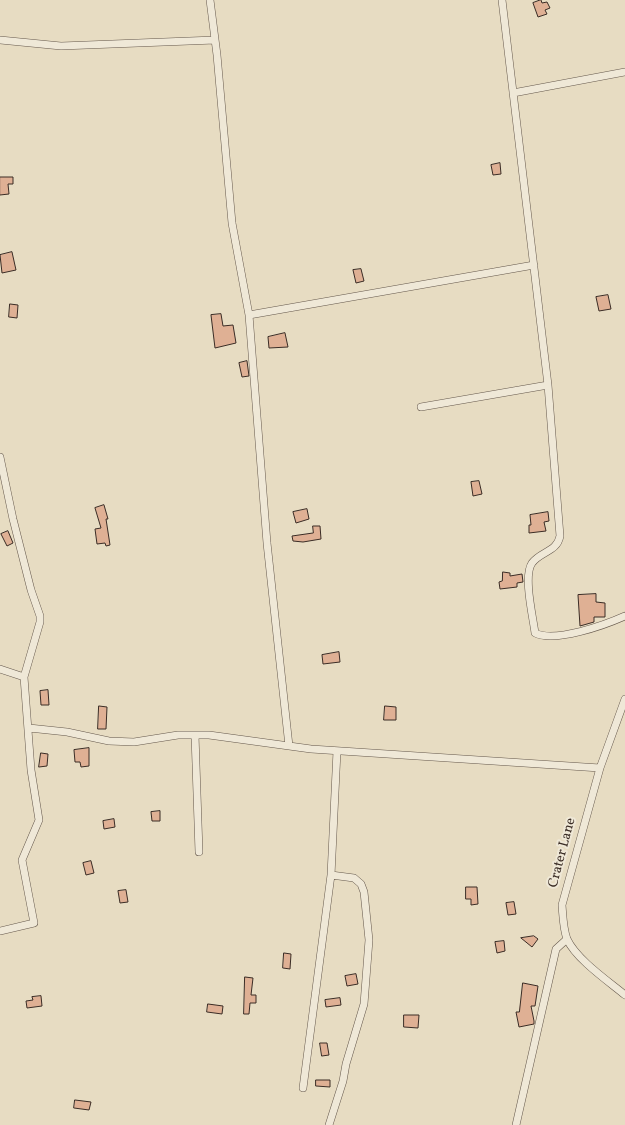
<!DOCTYPE html>
<html>
<head>
<meta charset="utf-8">
<style>
  body { margin:0 }
  canvas { display:block; background:#e7dcc2 }
</style>
</head>
<body>
<canvas width="625" height="1125"></canvas>
<script>
const context = document.querySelector('canvas').getContext('2d');
context.lineJoin = 'round';
function paint(path, color) { context.fillStyle = color; context.fill(path, 'evenodd'); }
function stroke(path, color, width, dash) { context.strokeStyle = color; context.lineWidth = width; context.lineCap = dash ? 'butt' : 'round'; context.setLineDash(dash || []); context.stroke(path); }
function drawText(font, color, halo, rows, align = 'center') {
  context.font = font + ' Vollkorn,serif'; context.lineWidth = 4; context.setLineDash([]); context.textBaseline = 'middle'; context.strokeStyle = halo; context.fillStyle = color; for (const [text, x, y, turn = 0] of rows) {
    context.save(); context.translate(x, y); context.rotate((+turn || 0) * Math.PI / 180); context.textAlign = isNaN(turn) ? turn : align; if (halo) context.strokeText(text, 0, 0); context.fillText(text, 0, 0); context.restore();
  }
}
const building = new Path2D(`
  M541 0 542 3 547 2 550 8 545 10 547 14 538 17 533 3Z
  M500 163 501 174 493 175 491 165Z
  M0 177H13V184H8L9 194 0 195Z
  M12 252 16 270 2 273 0 255Z
  M361 269 364 281 356 283 353 270Z
  M608 295 611 309 599 311 596 297Z
  M10 304 18 305 17 318 9 317Z
  M221 314 223 326 233 325 236 343 215 348 211 315Z
  M285 333 288 347 269 348 268 337Z
  M247 361 249 376 242 377 239 363Z
  M479 481 482 494 473 496 471 482Z
  M104 505 108 519H106L110 545 106 546 105 543 97 544 95 529 101 528 95 508Z
  M307 509 309 519 296 523 293 512Z
  M548 512 549 521 544 522 546 531 529 533V525H531L530 515Z
  M313 526H320L321 539 303 542 293 541 292 536 313 533Z
  M8 531 13 543 7 546 1 534Z
  M503 572 510 573V576L522 574 523 582 517 583V587L500 589 499 582 502 581Z
  M596 594V602L605 603V617H594V622L580 626 578 595Z
  M339 652 340 662 323 664 322 655Z
  M48 690 49 705H41L40 691Z
  M99 706 107 707 106 729H98Z
  M385 706 396 707V720H384Z
  M89 748V766L81 767 80 762H75L74 750Z
  M41 753 48 754 47 766 39 767Z
  M160 811V821H152L151 812Z
  M114 819 115 827 104 829 103 821Z
  M91 861 94 873 86 875 83 863Z
  M466 887H477L478 904 471 905V899H466Z
  M126 890 128 902 120 903 118 891Z
  M514 902 516 914 508 915 506 903Z
  M534 936 538 939 532 947 521 938Z
  M504 941 505 951 497 953 495 942Z
  M284 953 291 954 290 969 283 968Z
  M356 974 358 984 347 986 345 976Z
  M245 977 253 978 251 995H256V1003H250L249 1014H244Z
  M523 983 538 986 535 1006H531L534 1021V1024L519 1027 516 1012H519Z
  M41 996 42 1006 27 1008 26 1001 33 1000 32 997Z
  M340 998 341 1005 326 1007 325 1000Z
  M208 1004 223 1006 222 1014 207 1012Z
  M404 1015H419L418 1028 404 1027Z
  M320 1043H327L329 1055 322 1056Z
  M316 1080H330V1087L316 1086Z
  M75 1100 91 1102 89 1110 74 1108Z`);
paint(building, '#dfb094');
stroke(building, '#3a2c25', 1);
const minor = new Path2D(`
  M210 0 217 55 232 223 249 315 267 543 289 746
  M502 0 548 385 560 536C557 552 541 551 532 563 523 576 533 617 535 633 555 643 605 625 625 616
  M0 40 61 46 215 40
  M513 93 625 72
  M249 315 534 265
  M421 407 548 385
  M0 457 13 519 31 590 40 616V622L24 677 31 770 39 820 22 860 34 923 0 931
  M0 669 24 677
  M625 699 600 768 562 905C563 916 563 928 567 939 576 959 608 981 625 995
  M29 728 67 732 109 741 134 742 178 735H209L311 749 600 768
  M195 735 199 852
  M303 1088 331 875 337 751
  M329 1125 343 1081 346 1064 364 1004 369 940 364 892 361 884 354 878 331 875
  M516 1125 556 949 567 939`);
stroke(minor, '#65584c', 8);
stroke(minor, '#efe8d7', 7);
drawText('14px', '#3a2c25', '#efe8d7', [
  ["Crater Lane",563,853,-75]
]);
</script>
</body>
</html>
